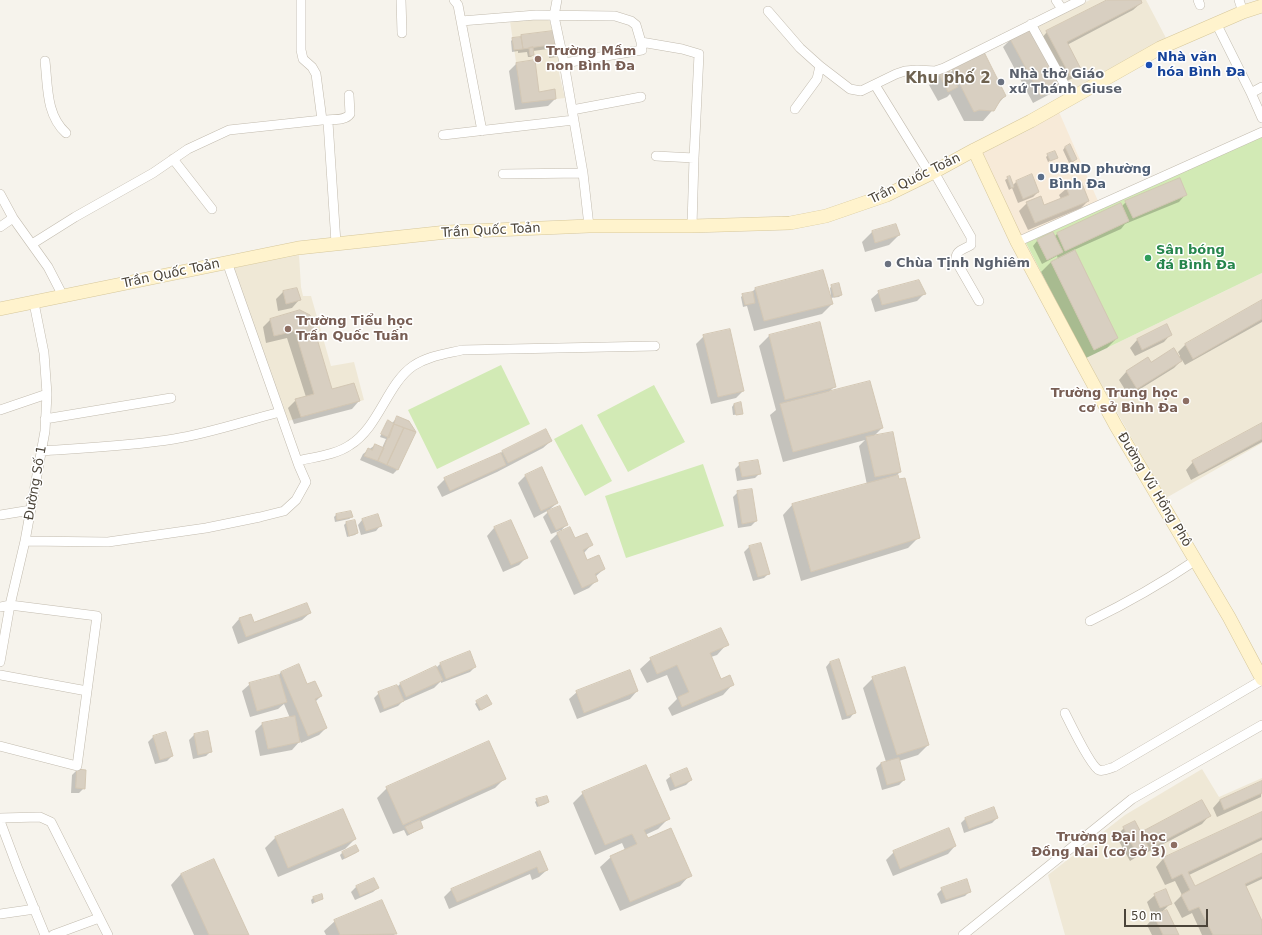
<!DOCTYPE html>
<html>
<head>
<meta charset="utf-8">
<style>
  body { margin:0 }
  #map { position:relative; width:1262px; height:935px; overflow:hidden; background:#f6f3ec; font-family:"DejaVu Sans",sans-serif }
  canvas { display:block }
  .scale { position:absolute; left:1124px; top:909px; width:84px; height:18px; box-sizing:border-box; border:2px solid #4b4439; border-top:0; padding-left:5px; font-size:12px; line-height:14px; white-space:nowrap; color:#4b4439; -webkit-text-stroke:3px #fff; paint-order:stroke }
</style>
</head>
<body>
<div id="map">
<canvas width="1262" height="935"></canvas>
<div class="scale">50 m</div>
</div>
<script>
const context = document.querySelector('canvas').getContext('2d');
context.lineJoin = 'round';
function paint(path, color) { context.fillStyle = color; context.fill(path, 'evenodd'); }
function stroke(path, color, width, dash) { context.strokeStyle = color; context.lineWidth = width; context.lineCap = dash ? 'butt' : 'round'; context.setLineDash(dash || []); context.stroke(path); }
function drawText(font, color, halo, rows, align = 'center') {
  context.font = font + ' "DejaVu Sans",sans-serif'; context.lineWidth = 3; context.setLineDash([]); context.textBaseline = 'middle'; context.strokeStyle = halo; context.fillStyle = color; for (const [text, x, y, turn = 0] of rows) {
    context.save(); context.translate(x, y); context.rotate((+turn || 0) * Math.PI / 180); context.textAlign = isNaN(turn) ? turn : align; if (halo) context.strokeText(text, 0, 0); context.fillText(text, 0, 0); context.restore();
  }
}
paint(new Path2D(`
  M1059 112 1098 201 1021 236 983 153 1033 128Z`), '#f7ead8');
paint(new Path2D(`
  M1090 0H1146L1166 38 1072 90 1037 26Z
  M546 19 550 21 561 64 559 73 565 98 522 103 510 21Z
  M299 255 301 287 303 296H311L331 366 354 362 364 400 288 421 233 268Z
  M1262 273V443L1166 498 1086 358Z
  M1202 769 1219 797 1262 778V935H1065L1048 875 1125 815Z`), '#efe8d6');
paint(new Path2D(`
  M1262 136V273L1086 358 1026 243Z
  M501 365 530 424 437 469 408 410Z
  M654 385 685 442 628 472 597 415Z
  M582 424 612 481 585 496 554 439Z
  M703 464 724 526 626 558 605 496Z`), '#d2eab5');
paint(new Path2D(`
  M1109 0H1139L1141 3 1133 10 1067 45 1080 70 1073 78 1063 83 1040 40 1047 32Z
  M1029 30 1059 86 1052 93 1033 103 1003 47 1010 40Z
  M552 32 558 55 556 57 549 58 548 49 533 51V55L531 57H528L527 52 518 53V51L512 52 511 41 513 39 519 38 522 36Z
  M516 64 538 93 555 99 548 106 515 110 509 71Z
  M953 70 1005 96 983 121H964L950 94 947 97 938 101 929 85 939 75 949 72 950 73Z
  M1065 147 1074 161 1069 163 1063 150Z
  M1048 155 1057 157 1048 162 1046 157Z
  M1008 178 1012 186 1016 182 1038 192 1033 197 1018 203 1012 188 1009 190 1005 180Z
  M1067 188 1088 201 1081 208 1028 230 1019 211 1027 203 1044 206 1061 199 1059 195Z
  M1186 194 1179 202 1125 224 1121 229 1074 250 1117 338 1107 348 1084 359 1041 272 1051 262 1058 259 1057 256 1042 264 1033 246 1037 241 1052 234 1054 237 1057 234 1121 204 1122 206 1126 202Z
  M896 225 899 235 889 245 865 252 862 242 872 232Z
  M823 271 830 297 831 296 830 288 832 286 841 295 839 297 830 298 832 304 822 314 754 331 747 306 743 307 741 297 743 295 751 293 755 289Z
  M297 289 299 300 292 308 278 311 276 299 283 292Z
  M879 292 924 294 917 301 875 312 871 299Z
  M1262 302V322L1185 365 1182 360 1174 368 1129 396 1119 380 1126 372 1147 359 1151 364 1179 357 1180 356 1178 352 1185 345Z
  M300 311 331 390 359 401 352 409 294 424 288 408 296 400 306 397 287 338 266 343 263 327 270 320Z
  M1167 326 1171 334 1164 342 1135 356 1130 348 1137 340Z
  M704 336 743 391 736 398 711 404 696 344Z
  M769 336 835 386 829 392 882 428 873 437 900 472 894 478 918 538 908 548 801 581 783 515 793 504 867 485 859 446 865 440 783 462 770 415 776 410 759 346Z
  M740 403 742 414 733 415 732 407 734 404Z
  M398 417 409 421 415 432 398 469 393 474 360 460 363 454 375 445 382 448 386 439 380 437 386 423 388 421 392 423Z
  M1262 424V442L1191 480 1186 470 1193 462Z
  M545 430 551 441 543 448 497 472 442 497 437 487 445 479 499 454 502 452Z
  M740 464 760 473 755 478 737 481 735 469Z
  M541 468 557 503 549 510 534 518 518 483 525 476Z
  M738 492 756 521 751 526 738 528 733 497Z
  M351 512 352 517 349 519 335 522 334 517 336 515Z
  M548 512 567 524 559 533 591 545 584 553 587 561 604 569 595 577 597 580 589 588 574 595 550 541 561 530 551 534 543 517Z
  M377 516 380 526 376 531 361 535 358 525 362 520Z
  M354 521 357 533 355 535 347 537 344 525 346 523Z
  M511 521 527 557 519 565 503 572 487 536 494 528Z
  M761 544 769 573 764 578 753 581 744 552 749 547Z
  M310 613 302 620 238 644 232 627 239 619 250 615 253 623Z
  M727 644 717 655 711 657 721 680 733 684 723 695 672 716 668 708 677 699 667 675 647 683 640 669 651 659Z
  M830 662 854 713 850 718 842 720 826 667Z
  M440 664 475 667 470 672 441 683V681L434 688 402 702 398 706 380 713 374 698 379 693 397 687 400 684 436 668Z
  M281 672 307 685 321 696 315 702 326 728 319 735 301 743 300 741 292 750 260 756 255 731 263 723 290 718 284 704 278 709 250 717 242 691 250 684 278 676Z
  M873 678 928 745 918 755 899 761 904 780 899 785 882 790 876 768 881 763 886 762 863 688Z
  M637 691 630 699 577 719 569 699 577 692Z
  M477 702 491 704 479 711 475 704Z
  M165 733 172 756 167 761 155 764 148 742 153 737Z
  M208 733 211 751 206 756 193 759 189 740 194 735Z
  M77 770 84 788 79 793H71L72 775Z
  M671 776 691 780 686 785 670 791 666 780Z
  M505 778 495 788 420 822 422 828 407 836 404 830 393 834 377 798 387 788Z
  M1262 782 1261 797 1217 817 1213 808 1220 800Z
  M583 793 668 819 658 829 645 835 647 839 690 875 680 886 620 911 600 867 611 857 625 850 622 843 595 855 573 803Z
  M537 800 548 802 546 804 537 807 535 802Z
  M1202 802 1209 816 1202 824 1144 854V852L1130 861 1116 836 1124 828 1141 835 1144 831Z
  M342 810 355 839 345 849 278 877 265 848 275 838Z
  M1262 813V840L1189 875 1194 887 1262 855V879L1245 887 1262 923V935H1202L1192 913 1182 918 1174 903 1182 895 1175 881 1165 885 1156 867 1163 859Z
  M997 818 992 823 964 833 961 823 965 819Z
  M955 846 948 854 893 876 886 860 894 852Z
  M356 847 358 851 356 853 342 860 340 855 342 853Z
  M539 852 547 870 539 877 532 880 530 874 449 909 444 897 451 890Z
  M181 874 248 935H194L171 885Z
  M374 879 378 888 373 892 355 900 351 892 356 887Z
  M942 889 970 891 965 896 941 904 937 894Z
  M321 895 322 898 320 900 312 904 311 900 313 898Z
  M1155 895 1171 903 1163 911 1152 915 1147 902Z
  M1167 911 1178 935H1152L1147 925 1154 917Z
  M335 921 395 934 394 935H326L324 931Z`), '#0003');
const building = new Path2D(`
  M1107 0H1141L1142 3 1067 42 1082 71 1070 76 1046 31Z
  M1029 29 1061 86 1041 96 1010 39Z
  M553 31 556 44 523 49 521 35Z
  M521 37 523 49 514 50 512 38Z
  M556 44 559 55 551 56 549 45Z
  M533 47 534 55 530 56 529 48Z
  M984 52 1006 96 1001 99 994 111 979 110 974 112 952 69Z
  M535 60 539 92 555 89 556 99 522 103 516 63Z
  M949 70 958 87 948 92 939 74Z
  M1070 144 1077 159 1072 162 1065 147Z
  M1055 151 1058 158 1050 161 1047 154Z
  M1032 174 1039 192 1023 199 1016 181Z
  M1010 176 1014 187 1011 188 1007 177Z
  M1180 178 1187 195 1133 218 1125 201Z
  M1081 181 1089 201 1035 223 1026 202 1041 196 1044 205 1069 195 1066 187Z
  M1121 203 1129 221 1065 251 1057 233Z
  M896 224 900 235 875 243 872 231Z
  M1053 232 1063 252 1047 260 1037 240Z
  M1075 250 1118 338 1094 350 1051 262Z
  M823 270 833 304 764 321 755 288Z
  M919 280 926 294 882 305 878 291Z
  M839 283 842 295 834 297 831 285Z
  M297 288 301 300 286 304 283 291Z
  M753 292 755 303 745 305 742 294Z
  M1262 300V319L1193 359 1185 344Z
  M300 310 310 315 332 389 354 383 360 401 301 417 295 399 314 394 295 331 274 336 270 319Z
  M820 322 836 387 785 400 769 335Z
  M1167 324 1172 335 1142 350 1137 339Z
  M730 329 744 391 718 397 703 335Z
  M1174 348 1182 361 1137 389 1126 371 1148 357 1151 362Z
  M870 381 883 428 793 452 780 404Z
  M741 402 743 414 736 415 734 404Z
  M397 416 409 421 416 432 394 424Z
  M388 420 394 424 389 438 381 434Z
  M1262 423V439L1199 474 1192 461Z
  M394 424 404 428 387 465 378 461Z
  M404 428 416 432 398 470 387 465Z
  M546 429 552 441 508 463 502 451Z
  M893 432 901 472 875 477 866 437Z
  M375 444 384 448 378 461 364 456 368 448 372 450Z
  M501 453 506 465 450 491 444 478Z
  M758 460 761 474 742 477 739 463Z
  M542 467 558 503 541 511 525 475Z
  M898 475 899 479 905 478 920 538 811 572 792 504Z
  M752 489 757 521 742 524 737 491Z
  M560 506 568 525 556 530 547 511Z
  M351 511 353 517 337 520 336 514Z
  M378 514 382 526 366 531 362 519Z
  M355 520 358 533 349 536 346 522Z
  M511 520 528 558 511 565 494 527Z
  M570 527 575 538 587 533 593 545 583 550 587 560 599 555 605 569 595 574 598 581 582 588 557 533Z
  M761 543 770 574 758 577 749 546Z
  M307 603 311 613 246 637 239 618 251 614 254 622Z
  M721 628 729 645 710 653 721 679 730 675 734 685 682 707 678 697 689 692 677 665 657 674 650 658Z
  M470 651 476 667 446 679 440 663Z
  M839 659 856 713 847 716 830 662Z
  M299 664 307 684 315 681 322 696 315 699 327 728 308 736 281 672Z
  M436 666 443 680 406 697 400 683Z
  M905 667 929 745 897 755 872 677Z
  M630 670 638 691 584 713 576 691Z
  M279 675 287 702 257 711 249 683Z
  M397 685 404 701 384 709 378 692Z
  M487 695 492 704 481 710 476 701Z
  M295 716 300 742 268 749 262 723Z
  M208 731 212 752 198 755 194 734Z
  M166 732 173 756 160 760 153 736Z
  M489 741 506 779 403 825 386 787Z
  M899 758 905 780 887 785 881 763Z
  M646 765 670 819 644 830 648 838 671 828 692 876 630 902 610 856 637 844 632 834 605 845 582 792Z
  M687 768 692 780 675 787 670 775Z
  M77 769 86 770 85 789 76 788Z
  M1262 781V793L1224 810 1220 800Z
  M547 796 549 802 539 806 536 799Z
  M1202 800 1211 816 1152 847 1144 831Z
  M994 807 998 818 969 829 965 818Z
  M343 809 356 839 288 868 275 837Z
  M1262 812V837L1188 872 1195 886 1262 853V876L1245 884 1262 921V935H1213L1199 907 1189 911 1181 895 1190 890 1182 874 1172 879 1163 858Z
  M420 820 423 828 409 834 405 827Z
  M1135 821 1149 848 1137 854 1123 827Z
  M949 828 956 846 900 869 893 851Z
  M356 845 359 851 345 858 342 852Z
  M540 851 548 870 539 873 537 867 457 902 451 889Z
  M214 859 249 935H209L181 874Z
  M374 878 379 888 360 896 356 886Z
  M967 879 971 892 946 900 941 888Z
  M1166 889 1172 904 1160 908 1154 894Z
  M322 894 323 899 315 902 313 897Z
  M382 900 397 934 340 935 334 920Z
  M1167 910 1179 935H1163L1154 916Z`);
paint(building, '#d8cfc1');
stroke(building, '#d3c7b4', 1);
const street = new Path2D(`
  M301 0V50L303 59 312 67 316 74 322 120
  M401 0 402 33
  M454 0 458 5 461 21
  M557 0 554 16 564 63 583 173 589 226
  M1056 0 1062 9
  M1198 0 1200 5
  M1239 0 1243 12
  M768 11 800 48 820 66 850 89 861 91 896 74 905 71 917 70 935 71 944 68 1081 0
  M1216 23 1251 93 1262 118
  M1031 24 1072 98
  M45 61C48 87 46 115 66 133
  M564 63 642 50 641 42 682 49 699 54 694 158 692 226
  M875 85 930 174
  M1251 93 1262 87
  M795 109 817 79 820 66
  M572 110 641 97
  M327 120C334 119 345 121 350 114L349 95
  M482 131 461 21 536 15 615 16 631 21 636 25 641 42
  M443 135 574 120
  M656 156 694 158
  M173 159 212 209
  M934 172 971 237V245C963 250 955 250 956 261L979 301
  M503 174 583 173
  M0 194 13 218 48 267 63 296
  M0 227 13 218
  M1017 242 1262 132
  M32 244 75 217 153 173 188 149 229 130 322 120H327L328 122 336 243
  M0 410 47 394
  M45 419 171 398
  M41 451C85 448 130 446 174 439 210 433 245 421 280 412
  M298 461C314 457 336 455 350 445 379 427 387 384 413 366 428 356 445 354 462 350L655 346
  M0 515 31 510
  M25 541 108 542 206 528 260 517 284 511 296 500 306 482 299 466 227 262
  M0 607 10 605 97 616 77 766 0 746
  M1090 621C1127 603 1162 583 1196 560
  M0 662 10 605 25 541 45 431 47 394 44 353 34 303
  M0 675 87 691
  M1065 713C1070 723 1091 767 1099 770 1103 772 1110 768 1114 767L1262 680
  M0 818 40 817 51 822 108 935
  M0 821 18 869 45 935
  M0 914 35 909
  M53 935 99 918
  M963 935 1132 799 1262 725`);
const secondary = new Path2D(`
  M974 150 1017 242 1079 358 1116 426 1229 617 1262 679
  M0 309 298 248 447 232 589 226H692L790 223 826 216 887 195 930 174 974 150 1031 121 1160 48 1243 12 1262 6`);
stroke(street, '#c2bbae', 10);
stroke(secondary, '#d6c79b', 14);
stroke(street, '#fff', 9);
stroke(secondary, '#fff3cd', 13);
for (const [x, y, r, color] of [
  [538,59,4,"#8d6e63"],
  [1149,65,4,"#1a4fb4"],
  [1001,82,4,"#6b7280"],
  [1041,177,4,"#5c6f8a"],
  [1148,258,4,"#2e9e5b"],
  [888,264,4,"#6b7280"],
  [288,329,4,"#8d6e63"],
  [1186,401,4,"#8d6e63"],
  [1174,845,4,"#8d6e63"]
]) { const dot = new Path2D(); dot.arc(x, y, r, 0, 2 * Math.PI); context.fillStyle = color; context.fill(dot); stroke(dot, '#fff', 1.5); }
drawText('bold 13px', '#785e54', '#fff', [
  ["Trường Mầm",546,52],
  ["non Bình Đa",546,67],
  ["Trường Tiểu học",296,322],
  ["Trần Quốc Tuấn",296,337],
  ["Trường Trung học",1178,394,"right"],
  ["cơ sở Bình Đa",1178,409,"right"],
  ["Trường Đại học",1166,838,"right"],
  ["Đồng Nai (cơ sở 3)",1166,853,"right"]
], 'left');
drawText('bold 13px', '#164399', '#fff', [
  ["Nhà văn",1157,58],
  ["hóa Bình Đa",1157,73]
], 'left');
drawText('bold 13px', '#5b616d', '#fff', [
  ["Nhà thờ Giáo",1009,75],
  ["xứ Thánh Giuse",1009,90],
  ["Chùa Tịnh Nghiêm",896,264]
], 'left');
drawText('bold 13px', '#4e5e75', '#fff', [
  ["UBND phường",1049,170],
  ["Bình Đa",1049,185]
], 'left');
drawText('13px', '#4b4439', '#fff', [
  ["Trần Quốc Toản",915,179,-26],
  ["Trần Quốc Toản",491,231,-3],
  ["Trần Quốc Toản",171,274,-12],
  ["Đường Số 1",36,483,-80],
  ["Đường Vũ Hồng Phô",1154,490,59]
]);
drawText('bold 13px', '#27864d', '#fff', [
  ["Sân bóng",1156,251],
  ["đá Bình Đa",1156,266]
], 'left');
drawText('bold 15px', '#6e6250', '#fff', [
  ["Khu phố 2",948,79]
]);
</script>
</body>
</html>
